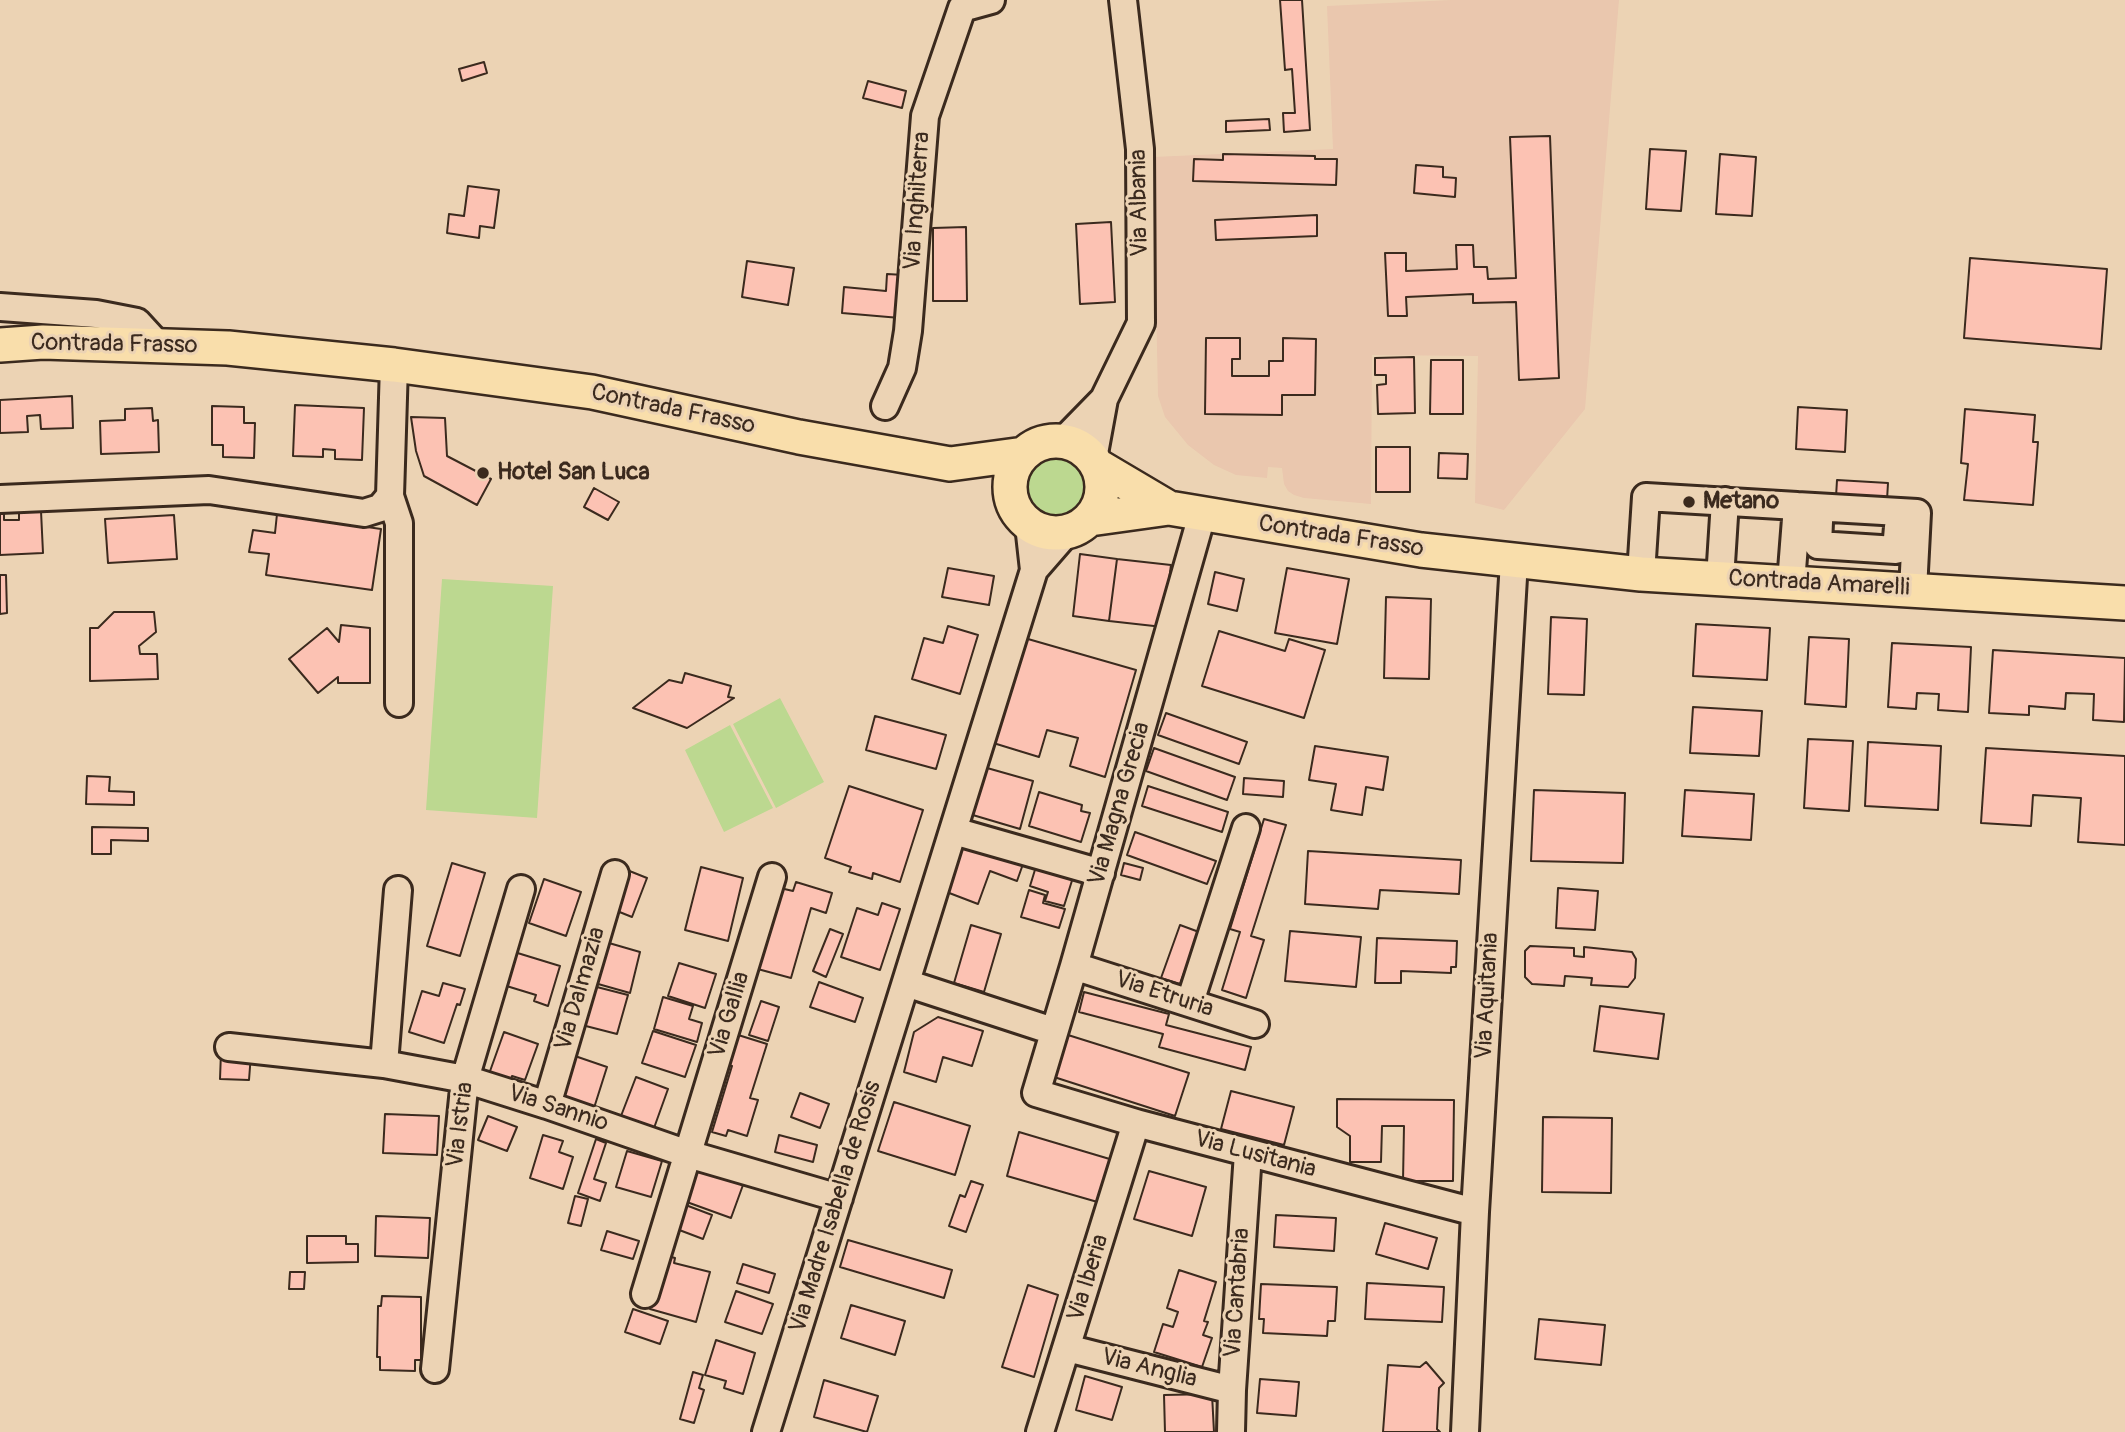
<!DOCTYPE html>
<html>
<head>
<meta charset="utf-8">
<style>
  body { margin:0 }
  canvas { display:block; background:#ecd3b4 }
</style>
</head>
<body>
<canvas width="2125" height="1432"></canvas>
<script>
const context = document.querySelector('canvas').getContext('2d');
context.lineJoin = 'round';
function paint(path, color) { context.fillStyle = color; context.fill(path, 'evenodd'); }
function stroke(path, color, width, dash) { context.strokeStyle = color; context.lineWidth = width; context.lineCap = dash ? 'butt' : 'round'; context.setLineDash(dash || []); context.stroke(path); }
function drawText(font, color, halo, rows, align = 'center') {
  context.font = font + ' Pangolin,sans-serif'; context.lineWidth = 6; context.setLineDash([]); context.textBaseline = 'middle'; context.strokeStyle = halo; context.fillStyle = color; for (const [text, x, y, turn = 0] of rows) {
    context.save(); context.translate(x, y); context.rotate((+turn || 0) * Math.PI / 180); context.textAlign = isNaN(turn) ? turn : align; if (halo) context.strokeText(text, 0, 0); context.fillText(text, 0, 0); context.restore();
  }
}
paint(new Path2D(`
  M1451 0H1619L1585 409 1504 510 1475 503 1478 356 1372 355 1371 504 1304 498 1294 495 1288 491 1284 484 1282 468 1268 467 1267 478 1236 475 1214 465 1188 445 1165 417 1158 396 1153 157 1333 149 1327 6Z`), '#eac7ae');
paint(new Path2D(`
  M1024 486a32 32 0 1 1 64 0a32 32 0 1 1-64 0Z
  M442 579 553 586 537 818 426 810Z
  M780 698 824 782 776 808 733 724Z
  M730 725 773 808 724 832 685 750Z`), '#bcd890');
const building = new Path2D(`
  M1280 0H1302L1310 130 1284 132 1283 113H1295L1292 69 1285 70Z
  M484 62 487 73 462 81 459 69Z
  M868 81 906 91 902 108 863 98Z
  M1269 119 1270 130 1226 132V121Z
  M1550 136 1559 378 1519 380 1516 302 1473 303V294L1406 297 1407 316H1388L1385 253H1406V271L1457 269 1456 245H1473L1474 267H1487L1488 279 1516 278 1510 137Z
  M1650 149 1686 151 1681 211 1646 209Z
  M1223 154 1315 156V159H1337L1336 185 1193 181 1194 159 1223 160Z
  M1720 154 1756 157 1752 216 1716 214Z
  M1416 165 1443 167V177L1456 178 1455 197 1414 193Z
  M468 186 499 190 494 228 480 226 479 238 447 233 449 214 464 216Z
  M1317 215V236L1216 240 1215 220Z
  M1111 222 1115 302 1080 304 1076 224Z
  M966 227 967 301H933V228Z
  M1970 258 2107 269 2101 349 1964 338Z
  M747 261 794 268 788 305 742 297Z
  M887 274 904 275 900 318 842 313 844 287 886 291Z
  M1206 338H1240V359H1232V376H1269V361H1283V338L1316 339 1315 395H1282V415L1205 414Z
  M1414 357 1415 413 1378 414 1377 385 1386 384V375H1375V358Z
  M1431 360H1463V414H1430Z
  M72 396 73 428 41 429 40 415 27 416 28 432 0 433V400Z
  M295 405 364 408 362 460 335 459V450L323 449V457L293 456Z
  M212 406 244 407V423H255L254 458 223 457V445H212Z
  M1798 407 1847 410 1845 452 1796 449Z
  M152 408 153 421 158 420 159 452 101 454 100 421 125 420V409Z
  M1965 409 2035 415 2033 442H2038L2033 505 1964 500 1968 464 1961 463Z
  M411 417 445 418 447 456 491 479 477 505 424 476 416 451Z
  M1376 447H1410V492H1376Z
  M1439 453 1468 454 1467 479 1438 478Z
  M1837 480 1888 483 1887 500 1836 497Z
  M594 488 619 502 608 520 584 507Z
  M41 511 43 553 0 555V514H4V520H19V512Z
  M277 514 381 529 372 590 266 575 269 554 249 552 253 530 275 533Z
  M174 515 177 559 108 563 105 519Z
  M1080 554 1117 559 1109 621 1073 616Z
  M1117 559 1171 565 1163 627 1109 621Z
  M948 568 994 576 989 605 942 597Z
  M1287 568 1349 579 1337 644 1275 633Z
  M1215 572 1244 579 1237 611 1208 604Z
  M0 575H6L7 613 0 614Z
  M1386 597 1431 599 1429 679 1384 678Z
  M114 612H154L156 632 139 646 140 654H157L158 679 90 681V628H98Z
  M1551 617 1587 619 1584 695 1548 694Z
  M1696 624 1770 628 1767 680 1693 676Z
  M341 625 370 628V683H338V677L318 693 289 659 327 628 339 642Z
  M948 626 978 635 960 694 912 679 924 638 943 643Z
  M1219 631 1285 651 1289 639 1325 650 1304 718 1202 686Z
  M1021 637 1136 670 1105 777 1070 766 1078 738 1047 730 1039 757 990 742Z
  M1809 637 1849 639 1846 707 1805 704Z
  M1892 643 1971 647 1968 712 1938 710 1939 694 1917 693 1916 709 1888 707Z
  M1993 650 2125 658 2124 722 2093 720 2094 694 2066 693 2065 709 2029 706V715L1989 713Z
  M685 673 731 686 728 697 734 698 687 728 633 708 669 680 682 683Z
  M1693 707 1762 711 1759 756 1690 753Z
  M1166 713 1247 742 1239 764 1158 735Z
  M875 716 946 735 936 769 866 750Z
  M1808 739 1853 741 1849 811 1804 808Z
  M1868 742 1941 746 1938 810 1865 806Z
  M1315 746 1388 757 1383 790 1366 787 1362 815 1331 810 1336 784 1309 780Z
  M1154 748 1235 777 1227 800 1146 771Z
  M1986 748 2125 756V845L2078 842 2081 798 2033 795 2031 826 1981 823Z
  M980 766 1033 781 1020 829 966 813Z
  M87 776 110 777 109 791 134 792V805L86 804Z
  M1244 778 1284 781 1283 797 1243 794Z
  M849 786 923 810 900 882 873 873 872 879 849 872 851 867 825 858Z
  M1148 786 1228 812 1222 832 1142 806Z
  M1534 790 1625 793 1623 863 1531 861Z
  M1685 790 1754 794 1751 840 1682 836Z
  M1039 792 1082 805 1081 811 1090 813 1081 842 1029 826Z
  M1264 819 1286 825 1251 936 1264 940 1246 998 1222 990 1240 932 1230 929Z
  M92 827 148 828V841L111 840V854H92Z
  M1135 832 1216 861 1207 884 1127 855Z
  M962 842 1023 864 1017 881 990 871 978 904 944 891Z
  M1308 851 1461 860 1459 894 1380 890 1378 909 1305 904Z
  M1038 860 1075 871 1064 906 1045 901 1048 892 1030 886Z
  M452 863 485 873 460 956 427 946Z
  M1124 863 1143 868 1140 880 1121 875Z
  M701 867 743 878 728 941 685 930Z
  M627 870 647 878 632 917 612 909Z
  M544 879 581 892 566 936 529 923Z
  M796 882 832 893 826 913 811 908 791 978 754 968 780 888 793 891Z
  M1558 888 1598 891 1595 930 1556 928Z
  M1029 890 1045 895 1043 903 1065 909 1059 928 1021 917Z
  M882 903 900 909 880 970 841 957 857 908 878 915Z
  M971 925 1001 934 984 992 954 983Z
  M1180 925 1199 932 1180 984 1161 978Z
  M830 929 843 934 826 977 813 971Z
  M1290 931 1361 937 1356 987 1285 981Z
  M1377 938 1457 941 1456 967H1451V973L1401 971V983H1375Z
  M602 941 640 952 630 993 591 982Z
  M1530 946 1574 948V956L1584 957V947L1632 952 1636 959 1635 978 1628 987 1591 985 1592 978 1565 976 1564 986 1532 984 1525 977V951Z
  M511 951 560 966 548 1006 534 1001 536 995 500 984Z
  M679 963 716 974 705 1008 668 996Z
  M819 982 863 998 855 1022 810 1007Z
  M443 983 465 989 460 1005 457 1004 444 1043 409 1032 422 991 439 996Z
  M589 985 628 995 617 1034 578 1024Z
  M1084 992 1169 1014 1166 1025 1251 1047 1245 1070 1159 1047 1163 1034 1079 1012Z
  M663 997 693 1006 689 1019 702 1023 697 1042 654 1029Z
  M761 1001 779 1007 768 1041 749 1035Z
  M1600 1006 1664 1014 1658 1059 1594 1051Z
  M938 1017 983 1031 972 1066 943 1057 936 1082 904 1072 914 1032Z
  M653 1031 696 1045 685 1077 642 1063Z
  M504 1032 538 1044 525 1080 512 1076 510 1082 489 1074Z
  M735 1034 767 1044 750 1098 758 1100 747 1136 728 1130 726 1136 712 1132 732 1066 725 1064Z
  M1068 1035 1189 1073 1175 1116 1054 1077Z
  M221 1052 251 1054 249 1080 220 1079Z
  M572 1055 607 1067 594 1108 558 1096Z
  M636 1077 668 1089 654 1128 621 1116Z
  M1231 1091 1294 1107 1284 1145 1221 1129Z
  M800 1093 829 1104 820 1128 791 1117Z
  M1337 1099 1454 1100 1453 1181H1403L1404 1126H1382L1381 1162H1350V1136L1337 1127Z
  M894 1102 970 1126 955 1175 878 1151Z
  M385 1114 439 1116 437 1155 383 1153Z
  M488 1116 517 1127 507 1151 478 1140Z
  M1543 1117 1612 1118 1611 1193 1542 1192Z
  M1019 1132 1113 1160 1101 1203 1007 1176Z
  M543 1135 563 1141 559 1152 573 1157 563 1189 530 1178Z
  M779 1135 817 1145 813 1162 775 1152Z
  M596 1139 606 1143 594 1179 606 1183 600 1201 578 1193Z
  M627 1151 662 1161 651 1197 616 1187Z
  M696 1168 743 1185 731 1218 684 1201Z
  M1149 1171 1206 1187 1192 1236 1134 1219Z
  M971 1181 983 1185 966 1232 949 1226 960 1195 965 1197Z
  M575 1196 588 1199 581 1226 568 1223Z
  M683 1204 712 1215 703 1239 674 1228Z
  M1276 1215 1336 1218 1334 1251 1274 1247Z
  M376 1216 430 1218 428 1258 375 1256Z
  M1385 1223 1437 1238 1428 1269 1376 1254Z
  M607 1231 639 1241 633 1259 601 1250Z
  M307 1236H346V1244H358V1262L307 1263Z
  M848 1240 952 1270 944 1298 840 1267Z
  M664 1255 675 1258 674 1263 710 1272 696 1322 650 1309Z
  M743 1264 775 1274 769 1293 737 1283Z
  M1179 1270 1216 1282 1204 1321 1208 1322 1203 1335 1212 1338 1202 1367 1154 1352 1163 1324 1173 1327 1178 1312 1167 1308Z
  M290 1272H305L304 1289H289Z
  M1367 1283 1444 1287 1442 1322 1365 1319Z
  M1261 1284 1337 1287 1335 1321H1328L1327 1336 1263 1333 1264 1319H1259Z
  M1028 1285 1058 1295 1034 1377 1002 1367Z
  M736 1291 773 1304 762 1334 725 1322Z
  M382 1296 421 1297V1360H415V1371L380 1370V1357H377L378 1306H381Z
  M851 1305 905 1321 895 1355 841 1338Z
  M633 1309 668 1321 660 1344 625 1332Z
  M1539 1319 1605 1325 1601 1365 1535 1359Z
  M716 1340 755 1353 743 1394 724 1388 726 1381 705 1375Z
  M1426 1362 1444 1383 1439 1388 1437 1429 1440 1432H1383L1388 1365 1420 1367Z
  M693 1372 703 1375 699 1388 704 1390 694 1423 680 1419Z
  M1085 1376 1122 1387 1112 1420 1076 1410Z
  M1260 1379 1299 1382 1296 1416 1257 1413Z
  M824 1380 878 1396 867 1432 814 1417Z
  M1212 1394 1214 1432H1165L1164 1395Z`);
paint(building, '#fcc2b3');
stroke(building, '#3b2a1e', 2);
const minor = new Path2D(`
  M962 8 991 0
  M0 307 96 314 137 322 159 346
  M394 365 390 496 399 523V703
  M885 406 902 368 908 331 925 116 962 8
  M1063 441 1104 399
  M1093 459 1104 399 1141 323 1140 149 1123 0
  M0 499 209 490 364 513 380 508 390 496
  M1202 515 1074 966 1036 1093 1136 1123 1475 1212
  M1819 522 1818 545 1896 550 1898 527
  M1034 570 1067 532
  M1641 574 1646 497 1797 506
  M1720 579 1725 501
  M1791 583 1797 506 1917 513 1913 590
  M954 831 1101 873
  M1074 966 1255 1024
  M906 983 1053 1031
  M1190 1002 1246 828
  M229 1047 384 1064 465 1079 547 1105 688 1154 839 1198
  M384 1064 398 890
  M547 1105 615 874
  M645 1294 772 877
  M1067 1348 1232 1390
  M435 1369 465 1079 521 889
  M766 1432 1034 570 1029 525
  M1040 1432 1136 1123
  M1231 1432 1232 1390 1248 1153
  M1465 1432 1475 1212 1514 561`);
const major = new Path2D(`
  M0 345 43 342 228 348 394 365 592 392 799 437 950 464 1024 454
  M1010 487a46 46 0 1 1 92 0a46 46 0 1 1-92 0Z
  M1098 466 1169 508 1421 550 1641 574 2125 603
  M1090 519 1169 508`);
stroke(minor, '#3b2a1e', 32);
stroke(major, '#3b2a1e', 38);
stroke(minor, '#ecd3b4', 26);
stroke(major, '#f9deab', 33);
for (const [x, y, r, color] of [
  [483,473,7,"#3b2a1e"],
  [1689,502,7,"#3b2a1e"]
]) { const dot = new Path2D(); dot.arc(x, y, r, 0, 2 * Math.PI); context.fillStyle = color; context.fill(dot); stroke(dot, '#ecd3b4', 2.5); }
drawText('24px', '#3b2a1e', '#ecd3b4', [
  ["Via Inghilterra",918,201,-86],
  ["Via Albania",1140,203,-91],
  ["Contrada Frasso",114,345,1],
  ["Contrada Frasso",673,410,12],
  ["Contrada Frasso",1341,537,9],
  ["Contrada Amarelli",1819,584,3],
  ["Via Magna Grecia",1120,804,-74],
  ["Via Dalmazia",581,989,-74],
  ["Via Etruria",1164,995,18],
  ["Via Aquitania",1488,996,-87],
  ["Via Gallia",730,1015,-73],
  ["Via Sannio",558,1109,18],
  ["Via Istria",461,1125,-83],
  ["Via Lusitania",1255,1155,15],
  ["Via Madre Isabella de Rosis",836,1207,-73],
  ["Via Iberia",1089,1278,-73],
  ["Via Cantabria",1238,1293,-86],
  ["Via Anglia",1149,1369,14]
]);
drawText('bold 24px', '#3b2a1e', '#ecd3b4', [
  ["Hotel San Luca",497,473],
  ["Metano",1703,502]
], 'left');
</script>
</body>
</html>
